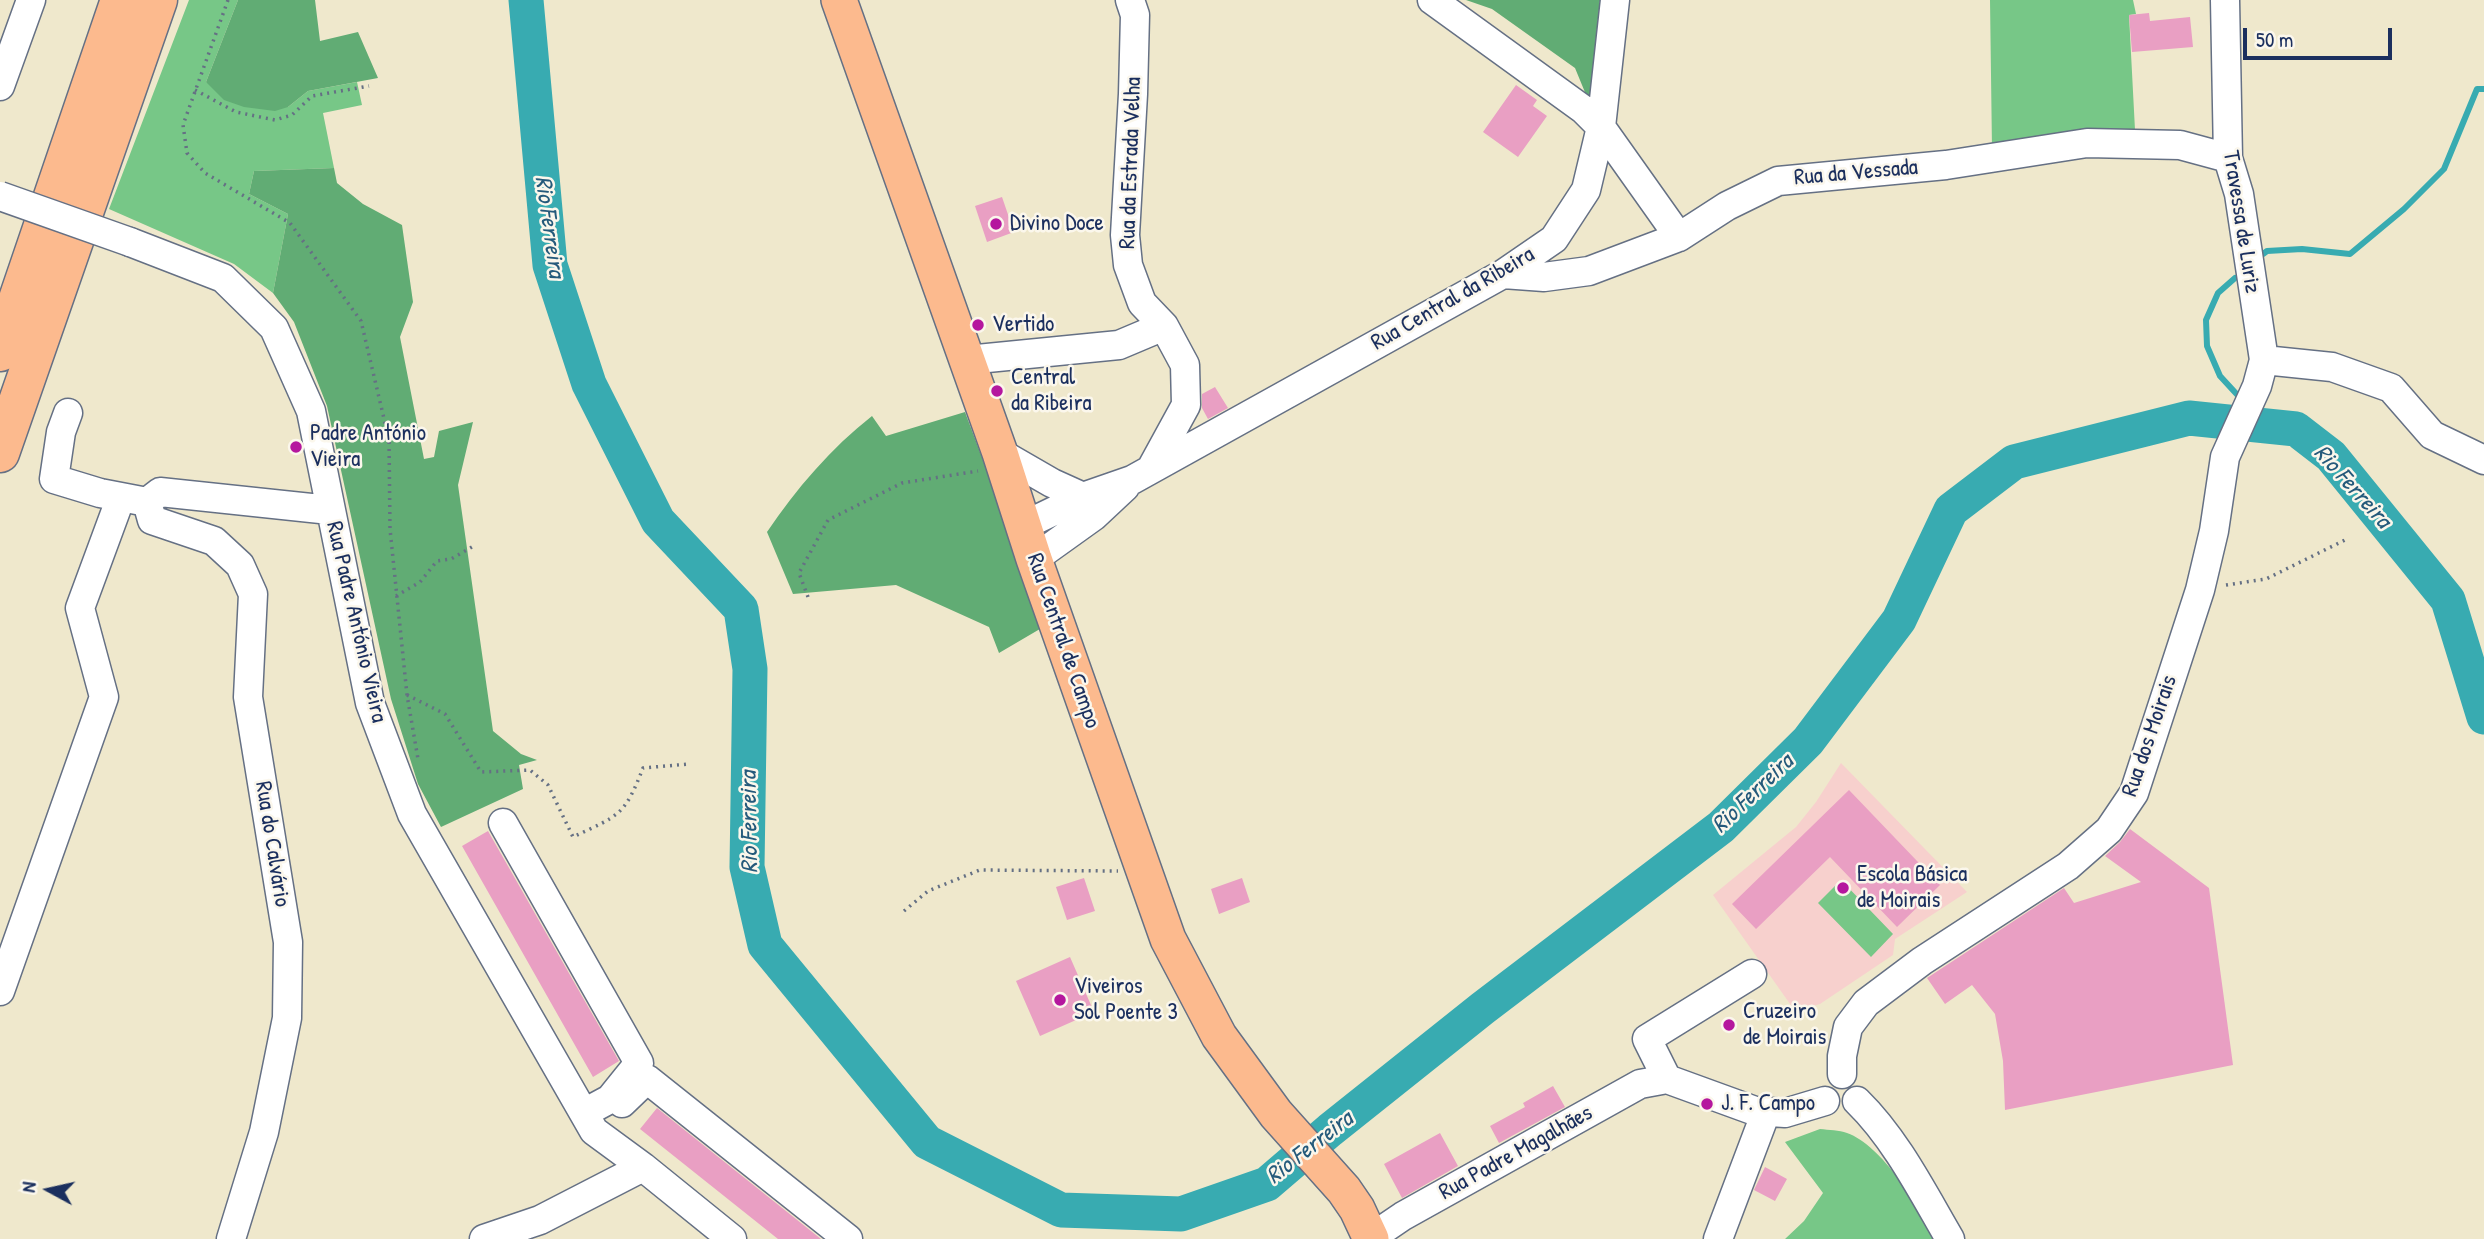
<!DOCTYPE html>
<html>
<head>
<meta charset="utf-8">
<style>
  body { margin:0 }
  #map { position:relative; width:2484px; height:1239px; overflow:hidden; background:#efe8cc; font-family:"Patrick Hand",sans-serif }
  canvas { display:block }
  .north { position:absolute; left:14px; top:1155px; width:70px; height:70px; -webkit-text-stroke:5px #fbf7ec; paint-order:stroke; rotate:278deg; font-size:19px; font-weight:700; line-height:28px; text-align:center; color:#1b2f5e }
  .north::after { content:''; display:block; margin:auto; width:24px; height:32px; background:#1b2f5e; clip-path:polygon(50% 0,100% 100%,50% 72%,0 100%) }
  .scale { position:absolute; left:2243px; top:28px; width:149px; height:32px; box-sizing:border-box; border:4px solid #1b2f5e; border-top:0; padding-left:9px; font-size:21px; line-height:24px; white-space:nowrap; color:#1b2f5e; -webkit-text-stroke:5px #fbf7ec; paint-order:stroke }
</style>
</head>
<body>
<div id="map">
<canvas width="2484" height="1239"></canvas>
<div class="north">N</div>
<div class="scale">50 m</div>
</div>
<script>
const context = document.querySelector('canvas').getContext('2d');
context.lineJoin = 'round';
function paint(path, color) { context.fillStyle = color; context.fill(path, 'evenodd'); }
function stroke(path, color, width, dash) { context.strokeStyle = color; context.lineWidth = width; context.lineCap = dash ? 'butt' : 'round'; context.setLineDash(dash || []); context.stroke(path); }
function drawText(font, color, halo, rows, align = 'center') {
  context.font = font + ' "Patrick Hand",sans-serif'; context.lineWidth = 5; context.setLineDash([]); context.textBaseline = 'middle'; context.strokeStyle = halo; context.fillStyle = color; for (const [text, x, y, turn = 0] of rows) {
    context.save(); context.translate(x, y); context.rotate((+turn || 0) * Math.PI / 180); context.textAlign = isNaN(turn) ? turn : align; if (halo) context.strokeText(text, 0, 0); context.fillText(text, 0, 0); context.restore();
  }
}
paint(new Path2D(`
  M1841 763 1967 892 1895 939 1893 955 1820 1004 1795 1011 1713 895 1796 827 1816 802Z`), '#f7d0cd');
paint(new Path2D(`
  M189 0H238L206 82 288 107 308 91 357 82 362 105 323 113 334 168 254 171 249 194 288 214 273 293 234 264 109 209Z
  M1990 0H2133L2136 14 2129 15 2135 130 1992 149Z
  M1841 880 1893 934 1871 957 1818 903Z
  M1820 1129C1829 1130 1839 1130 1847 1133 1882 1145 1919 1207 1937 1239H1785L1804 1221 1823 1193 1785 1142Z`), '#77c787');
paint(new Path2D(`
  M238 0H315L320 41 358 32 378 78 308 91 288 107 275 111 244 107 224 100 206 82Z
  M1466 0H1600L1589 102 1575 68 1492 9Z
  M334 168 337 183 363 204 402 225 413 302 400 337 424 459 434 457 439 431 473 422 458 485 493 731 521 754 537 760 519 765 523 789 441 827 418 784 391 699 327 406 294 322 273 293 288 214 249 194 254 171Z
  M965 412 1045 626 999 653 989 627 896 585 793 594 767 532C796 489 831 448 872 416L886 436Z`), '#61ac74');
stroke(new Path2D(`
  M2263 254 2267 251 2302 249 2350 254 2404 209 2444 169 2477 89H2484
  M2235 278 2218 293 2206 320 2207 346 2220 376 2243 401
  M2255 408 2296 429`), '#38abb1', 6);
stroke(new Path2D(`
  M526 0 550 265 589 384 658 521 741 609 750 669 747 867 765 945 927 1142 1061 1210 1181 1214 1267 1184 1330 1130 1483 1008 1721 827 1808 741 1899 620 1951 510 2014 462 2189 418 2296 429 2331 456 2448 600 2484 717`), '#38abb1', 35);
paint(new Path2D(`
  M2149 13 2150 21 2190 17 2193 47 2132 52 2129 15Z
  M1516 85 1537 100 1533 106 1547 116 1518 157 1483 132Z
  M1002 197 1014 232 987 242 975 206Z
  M1215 387 1228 408 1208 419 1202 408V394Z
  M1849 790 1940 885 1897 927 1830 857 1756 929 1732 904Z
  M2130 829 2209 888 2233 1065 2005 1110 2003 1061 1995 1014 1972 985 1945 1004 1927 978 2064 888 2074 903 2141 882 2105 856 2120 842Z
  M488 831 619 1061 593 1077 462 846Z
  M1084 878 1095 911 1067 920 1056 887Z
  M1242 878 1250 902 1219 914 1211 889Z
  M1070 957 1094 1012 1040 1036 1016 981Z
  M1553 1086 1565 1107 1499 1143 1490 1126 1525 1107 1523 1103Z
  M657 1108 821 1239H778L640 1129Z
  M1440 1133 1458 1166 1402 1198 1384 1164Z
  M1765 1167 1787 1179 1775 1201 1754 1190Z`), '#e99fc3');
const minor = new Path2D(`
  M1130 0 1135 15 1133 94 1125 235 1128 265 1142 303 1164 326 1185 365 1186 405 1151 469
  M1432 0 1584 110 1601 127 1679 237
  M0 86 31 0
  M130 242 223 278 274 328 311 411 370 703 412 814 594 1131 643 1167 732 1239
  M1503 274 1544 277 1589 271 1679 237 1727 206 1778 181 1946 165 2087 143 2180 145 2228 158
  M967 360 1119 345 1164 326
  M2264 360 2332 367 2391 388 2432 435 2484 460
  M68 413 61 432 54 479 100 493 147 502 160 492 330 510
  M1000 453 1052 483 1083 497
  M147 502 152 520 214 541 240 565 253 594 248 697 288 942 287 1018 264 1132 231 1239
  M1023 526 1083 497 1132 480 1503 274 1554 239 1586 190 1601 127 1615 0
  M1034 559 1094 516 1125 487
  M503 823 639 1063 610 1099 584 1113
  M1752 974 1647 1039 1667 1079 1755 1111 1785 1113 1825 1101
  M0 991 104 697 80 608 121 497
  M1842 1074V1056L1848 1027 1866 1003 1922 961 2068 866 2109 830 2134 793 2200 590 2214 531 2225 457 2257 386 2264 360 2239 194 2228 158 2225 0
  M1857 1101C1896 1139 1923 1193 1950 1239
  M622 1103 647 1079 848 1239
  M484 1239 540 1220 643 1167
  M1369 1239 1403 1216 1640 1084 1667 1079
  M1718 1239 1766 1112`);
const major = new Path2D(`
  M839 0 1000 453 1034 559 1168 939 1219 1036 1276 1114 1344 1190 1357 1209 1371 1239`);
const highway = new Path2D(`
  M0 352 120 0
  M0 453 158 0`);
stroke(minor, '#657084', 31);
stroke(major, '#657084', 38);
stroke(highway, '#657084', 41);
stroke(new Path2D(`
  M228 0 183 125 187 153 205 173 290 223 361 321 389 440 390 529 407 695 418 759
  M195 90 236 112 275 120 292 115 312 96 369 86
  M2226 585 2266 579 2347 539
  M396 596 420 582 437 561 451 559 472 547
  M808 597 799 573 828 520 902 483 978 471
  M407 695 445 714 481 772 530 770 548 785 573 837C619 815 624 817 643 768L689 764
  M904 911 928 891 980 870 1118 871`), '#657084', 3.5, [2, 5]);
stroke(minor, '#fff', 28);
stroke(major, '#fcba8e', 35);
stroke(highway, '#fcba8e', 38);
const minorBridge = new Path2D(`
  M0 196 130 242`);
stroke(minorBridge, '#657084', 31, []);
stroke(minorBridge, '#fff', 28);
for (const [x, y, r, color] of [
  [996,224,7,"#b5179e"],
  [978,325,7,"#b5179e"],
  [997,391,7,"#b5179e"],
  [296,447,7,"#b5179e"],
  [1843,888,7,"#b5179e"],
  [1060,1000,7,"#b5179e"],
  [1729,1025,7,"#b5179e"],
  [1707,1104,7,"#b5179e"]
]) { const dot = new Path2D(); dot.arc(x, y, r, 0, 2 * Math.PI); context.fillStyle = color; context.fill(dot); stroke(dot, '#fbf7ec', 2.5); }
drawText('23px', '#1b2f5e', '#fbf7ec', [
  ["Rua da Estrada Velha",1131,163,-88],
  ["Rua da Vessada",1856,173,-5],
  ["Travessa de Luriz",2241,222,81],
  ["Rua Central da Ribeira",1453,299,-30],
  ["Rua Padre António Vieira",356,622,77],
  ["Rua Central de Campo",1063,641,71],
  ["Rua dos Moirais",2150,736,-71],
  ["Rua do Calvário",272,844,81],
  ["Rua Padre Magalhães",1516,1153,-29]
]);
drawText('23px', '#1b2f5e', '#fbf7ec', [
  ["Divino Doce",1010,224],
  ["Vertido",992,325],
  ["Central",1011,378],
  ["da Ribeira",1011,404],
  ["Padre António",310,434],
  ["Vieira",310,460],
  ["Escola Básica",1857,875],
  ["de Moirais",1857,901],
  ["Viveiros",1074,987],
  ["Sol Poente 3",1074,1013],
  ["Cruzeiro",1743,1012],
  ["de Moirais",1743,1038],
  ["J. F. Campo",1721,1104]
], 'left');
drawText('italic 24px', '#255a7b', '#fbf7ec', [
  ["Rio Ferreira",549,227,82],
  ["Rio Ferreira",2352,487,48],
  ["Rio Ferreira",1753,794,-44],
  ["Rio Ferreira",750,822,-91],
  ["Rio Ferreira",1310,1148,-38]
]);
</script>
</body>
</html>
